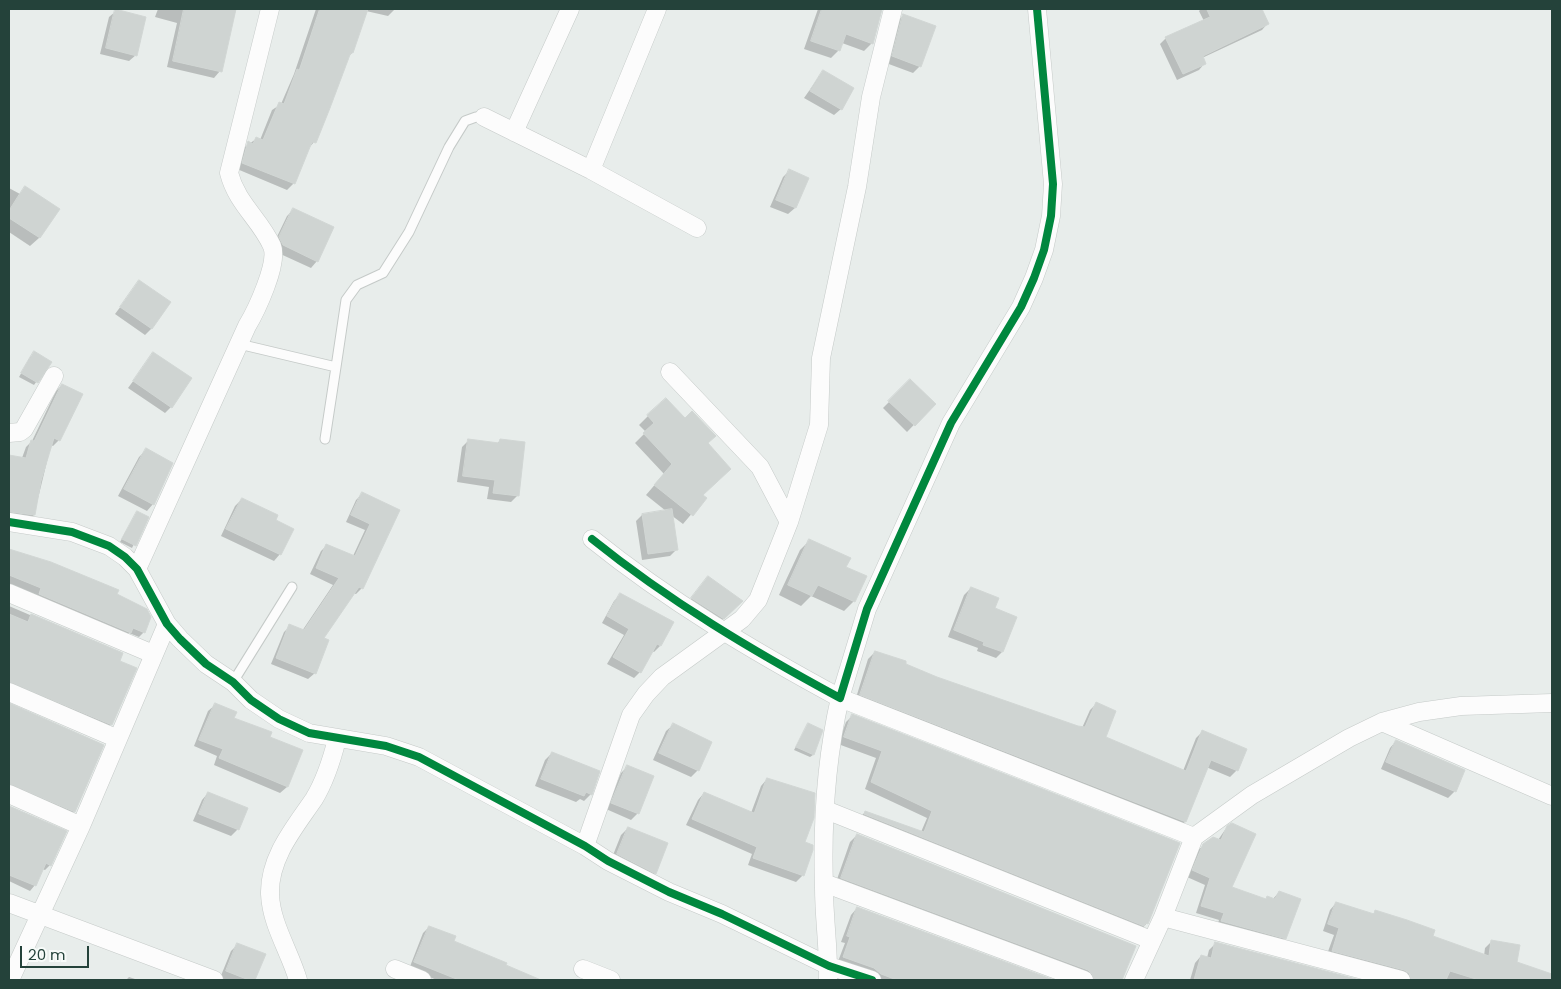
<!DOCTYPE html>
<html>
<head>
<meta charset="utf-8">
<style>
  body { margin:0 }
  #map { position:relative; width:1561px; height:989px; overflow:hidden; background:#e8edeb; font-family:Poppins,sans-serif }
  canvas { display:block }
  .frame { position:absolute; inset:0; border:10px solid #24423a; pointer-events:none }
  .scale { position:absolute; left:20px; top:946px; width:69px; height:22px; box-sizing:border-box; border:2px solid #24423a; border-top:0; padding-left:6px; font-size:15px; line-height:18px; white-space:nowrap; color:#24423a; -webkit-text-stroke:4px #f7fbf9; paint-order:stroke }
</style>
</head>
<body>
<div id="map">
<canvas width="1561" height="989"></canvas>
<div class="frame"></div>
<div class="scale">20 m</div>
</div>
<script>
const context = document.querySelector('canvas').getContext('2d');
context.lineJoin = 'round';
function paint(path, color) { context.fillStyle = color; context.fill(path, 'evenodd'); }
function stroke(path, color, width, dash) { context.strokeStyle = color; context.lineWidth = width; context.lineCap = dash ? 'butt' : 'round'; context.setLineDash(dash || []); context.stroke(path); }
paint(new Path2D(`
  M158 9H236L220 71 214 78 167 67 177 23 155 17Z
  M316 9H395L388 16 366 11 352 53 348 57 314 142 308 149 294 183 287 190 237 169 242 149 256 139 260 140 272 110 281 104 294 74Z
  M818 9H881L872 43 864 51 842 43 839 50 831 58 804 49Z
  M1201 9H1261L1268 23 1262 30 1202 58 1205 63 1199 70 1177 80 1160 44 1166 38 1204 21 1199 11Z
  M116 11 136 55 129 61 100 54 109 17Z
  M903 16 920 66 913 73 886 63 896 22Z
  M823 71 841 109 834 115 804 98Z
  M789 171 807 178 795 208 788 214 770 207 783 177Z
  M9 188 20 194 25 188 58 209 39 238 30 246 9 232Z
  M293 210 317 261 311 268 276 252 273 245 287 216Z
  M139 282 152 328 145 335 115 314Z
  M154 353 171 407 165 413 128 388Z
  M31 356 50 362 34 385 19 377Z
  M910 381 934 404 907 432 883 408Z
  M62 385 59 440 53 446 51 445 34 515 28 521 9 518V456L22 458 26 447 32 441 56 391Z
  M648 416 685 419 706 443 702 495 705 498 683 524 671 515 677 549 670 556 642 560 636 521 642 515 666 511 646 495 664 474 635 443 646 432 639 425Z
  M469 440 497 444 500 440 518 495 511 502 487 499 489 487 457 482 462 447Z
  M146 450 153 504 147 511 118 496 139 457Z
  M362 494 398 510 362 588 356 594 353 593 322 639 315 673 308 679 271 664 284 632 290 626 302 631 333 585 310 574 321 551 327 545 353 556 365 530 346 522 356 500Z
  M242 499 274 521 280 554 274 561 221 536 235 506Z
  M137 512 147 517 132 548 120 542Z
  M810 540 845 568 854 601 844 611 811 596 801 606 779 595 800 550Z
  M9 554 116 595 144 632 139 637 129 633 125 638 9 588Z
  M708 578 735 608 717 625 686 605Z
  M971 588 993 609 1002 652 996 658 977 651 978 648 948 637 964 595Z
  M621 594 660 646 654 652 652 651 640 672 634 678 607 664 624 635 602 623 614 601Z
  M9 606 121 654 118 662 111 724 106 730 9 687Z
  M875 652 937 678 1082 728 1090 710 1096 704 1104 738 1183 771 1196 738 1202 732 1237 770 1230 777 1206 767 1185 822 1178 828 855 701 868 659Z
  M9 705 102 745 74 811 69 816 9 790Z
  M215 705 233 719 268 737 301 751 287 787 280 793 214 765 217 756 194 746 208 711Z
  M852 716 1147 923 1141 930 859 819 865 812 921 832 927 818 865 789 876 758 838 744 846 722Z
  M673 725 711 742 698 770 691 777 653 760 666 731Z
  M808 725 813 755 810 757 794 750Z
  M1396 741 1455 791 1448 798 1381 769 1390 748Z
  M552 753 591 794 584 801 580 799 576 802 535 786 545 760Z
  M627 767 638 813 631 820 606 809 621 773Z
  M767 779 803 843V875L796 882 748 865 752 854 686 825 698 800 704 793 751 813 761 786Z
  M208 793 246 809 237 830 231 836 193 821 202 800Z
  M9 807 65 832 50 865 45 870 42 869 35 885 30 891 9 881Z
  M1227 827 1230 888 1265 900 1273 899 1279 892 1285 938 1279 944 1216 928 1219 920 1196 913 1205 885 1187 877 1197 851 1204 845 1218 840Z
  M628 828 655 873 649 879 611 860 621 835Z
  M857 835 1127 954 1117 980H1086L835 885 850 842Z
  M1336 903 1372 915 1376 911 1431 937 1484 956 1485 948 1492 941 1516 963 1552 975V980H1401L1326 957 1334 935 1323 931 1330 910Z
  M857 908 1051 980H872L837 964 845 943 841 942 851 915Z
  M429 927 453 942 536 980H437L409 969 423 933Z
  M1216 943 1356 980H1190L1195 963 1201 956 1207 958 1209 950Z
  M238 944 264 955 254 980H227L220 978 231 951Z
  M129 977 138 980H126Z`), '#0003');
const building = new Path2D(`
  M115 9 146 17 137 56 106 48Z
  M184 9H236L222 72 173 61Z
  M320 9H368L353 53 351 52 330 108 316 143 312 142 295 184 242 163 248 141 253 144 256 137 263 140 279 102 284 104 297 69 299 70Z
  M822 9H882L873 44 846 34 840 51 811 41Z
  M1207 9H1262L1269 24 1203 56 1206 64 1183 74 1165 37 1210 17Z
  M903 14 936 26 921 67 892 56Z
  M823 70 854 88 842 110 810 91Z
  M789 169 809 178 796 208 776 200Z
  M25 186 60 209 40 238 9 218V211Z
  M293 208 334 227 318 262 283 245 279 237Z
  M139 280 171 302 152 329 120 307Z
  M34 351 52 362 38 383 21 373Z
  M153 352 192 378 172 408 133 381Z
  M910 379 936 404 915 426 888 401Z
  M62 384 83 394 60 441 54 438 41 481 35 515 9 512V455L26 458 31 440 34 441Z
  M666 398 685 418 692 411 716 436 708 443 731 469 703 495 707 498 693 516 654 485 672 464 643 433 654 423 647 415Z
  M468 439 499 443 500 439 525 442 519 496 493 493 495 480 463 476Z
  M146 448 173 463 154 505 124 489Z
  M362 492 400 510 363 589 359 587 324 638 329 640 316 674 276 658 289 624 304 630 339 578 316 568 326 544 355 556 370 524 351 515Z
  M242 498 278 515 276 520 294 529 281 555 226 529Z
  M672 509 678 550 648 554 642 514Z
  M137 511 149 517 136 546 122 539Z
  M809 539 851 558 846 567 867 576 855 602 818 585 812 596 788 585Z
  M9 549 51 562 119 590 117 594 147 609 151 617 145 633 133 628 131 633 39 594 41 588 9 575Z
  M708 576 743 601 724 619 691 598Z
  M971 587 999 598 995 608 1017 617 1003 652 983 645 984 642 954 630Z
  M620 593 674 622 661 646 657 644 641 673 613 657 629 629 607 616Z
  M9 614 28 622 31 614 123 653 120 661 137 668 112 725 9 682Z
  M875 651 906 661V664L937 677 1078 726 1085 727 1096 702 1116 711 1106 737 1186 771 1202 730 1247 749 1238 771 1211 760 1186 822 860 695Z
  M9 703 104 745 75 812 9 784Z
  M215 703 237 712 234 718 272 732 270 737 303 750 288 787 219 758 223 749 199 740Z
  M852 714 1180 843 1148 924 1146 923 1144 926 864 814 865 811 924 832 932 811 871 782 882 751 844 737Z
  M673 723 712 742 699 771 659 753Z
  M808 723 823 730 814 755 796 747Z
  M1396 740 1465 770 1456 792 1386 762Z
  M552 752 600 771 592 795 586 792 584 796 541 779Z
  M627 765 654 776 639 814 611 803Z
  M767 778 815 793 814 818 805 842 813 845V850L804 876 753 858 757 847 692 819 704 792 754 813Z
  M208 792 248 808 239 830 199 814Z
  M9 806 67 831 51 866 46 863 36 886 9 875Z
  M1232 823 1256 834 1232 887 1266 899 1267 896 1275 899 1279 891 1301 899 1286 939 1221 921 1224 913 1201 906 1210 878 1192 870 1203 844 1213 837 1221 840 1227 826Z
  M628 827 668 843 656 874 617 854Z
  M857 834 1136 946 1122 980H1094L1092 974 1088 970 841 878Z
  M1336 902 1374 914 1375 910 1407 920 1435 930 1433 936 1489 956 1491 940 1520 945 1517 962 1552 974V980H1479L1450 971 1446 980H1411L1409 973 1404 970 1332 951 1339 928 1328 924Z
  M857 907 1054 980H897L881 974 874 968 843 957 850 937 847 936Z
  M429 926 456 936 454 941 507 963 506 965 541 980H459L414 962Z
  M1215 942 1360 980H1194L1201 955 1211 958Z
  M237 943 266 954 255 980H249L226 971Z`);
paint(building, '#cfd4d2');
stroke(building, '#d1d6d4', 1);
const lane = new Path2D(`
  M239 344 336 367 346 300 357 285 383 273 409 232 449 147 465 121 476 117H484
  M325 439 336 367
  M233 682 292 587`);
const street = new Path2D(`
  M484 117 591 170 697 228
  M514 132 570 9
  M591 170 657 9
  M9 433 20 432 24 429 54 376
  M9 522 72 532 109 546 125 557 137 569 167 624 180 639 206 664 233 682 251 700 279 719 309 733 386 746 419 757 585 846 608 861 669 892 722 914 829 966 872 980
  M789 522 819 425 821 358 857 187 871 97 893 9
  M592 539C669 601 753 651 840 698L867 609 951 423 1021 307 1034 278 1044 250 1051 216 1053 184 1037 9
  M137 569 247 326C256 311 279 263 272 246 260 219 237 204 229 173L270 9
  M9 593 153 654
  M9 692 118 739
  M1382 722 1552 796
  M9 794 81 826
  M826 810 1151 940
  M585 846 631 715 646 694 662 677 742 619 758 600 789 522 760 467 670 372
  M824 883 1084 980
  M9 903 214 980
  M1163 917 1401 980
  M395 969 422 980
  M583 969 611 980
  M10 980 81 826 167 624
  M298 980C290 952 271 924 270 894 269 857 295 827 314 799 325 781 332 759 337 739
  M828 980C829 950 824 919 824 888 822 826 826 759 840 698L1194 837
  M1134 980 1163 917 1194 837 1252 795 1349 738 1382 722 1419 712 1461 706 1552 703`);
stroke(lane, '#c5cac8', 11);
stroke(street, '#c5cac8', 19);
stroke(lane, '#fcfcfc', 9);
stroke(street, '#fcfcfc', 18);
stroke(new Path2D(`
  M9 522 72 532 109 546 125 557 137 569 167 624 180 639 206 664 233 682 251 700 279 719 309 733 386 746 419 757 585 846 608 861 669 892 722 914 829 966 872 980
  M592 539C669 601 753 651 840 698L867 609 951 423 1021 307 1034 278 1044 250 1051 216 1053 184 1037 9`), '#00873e', 8);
</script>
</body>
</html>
